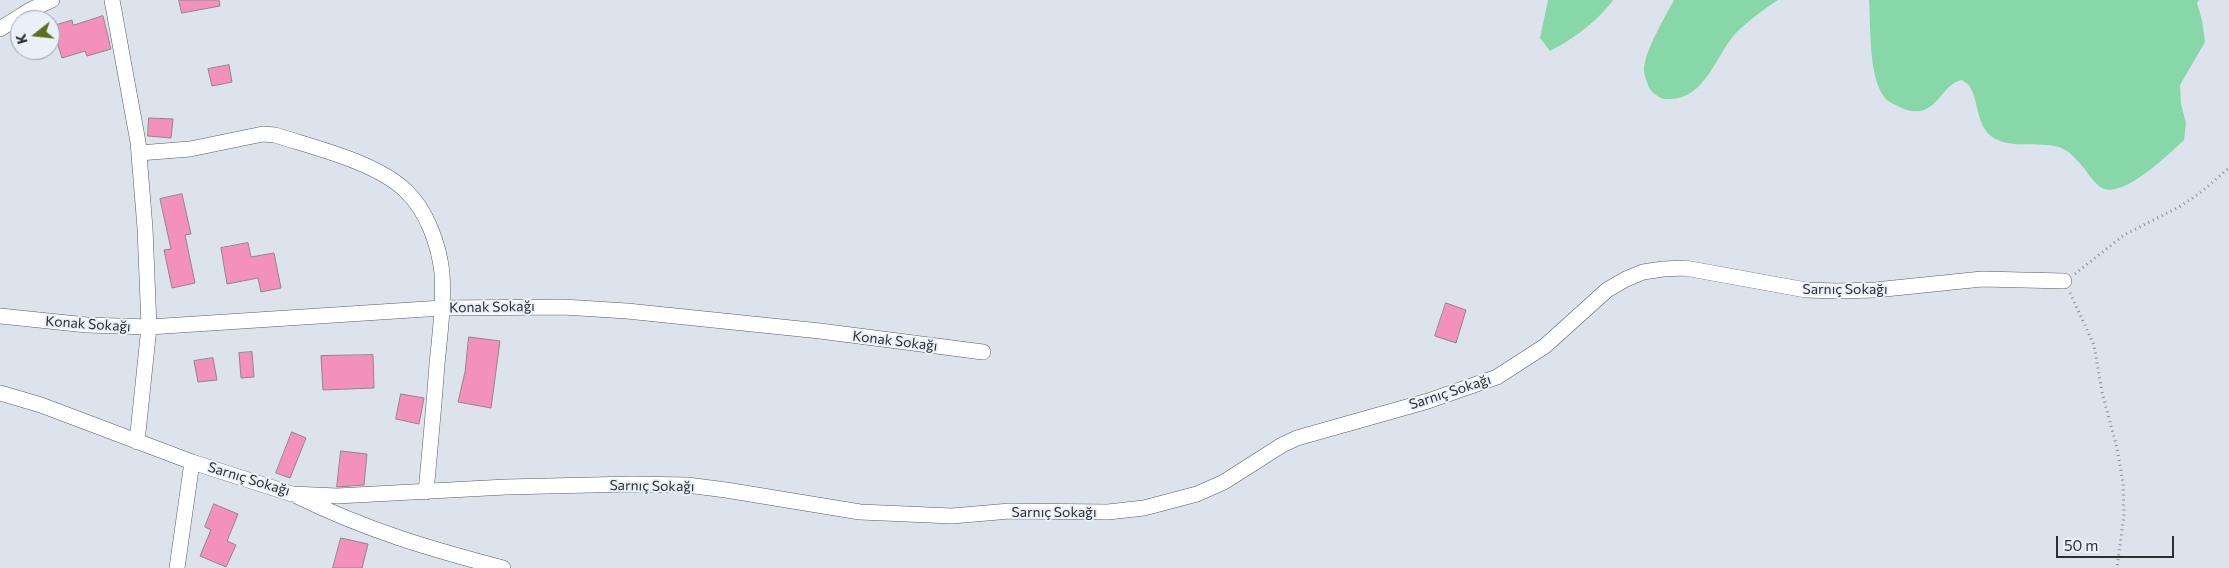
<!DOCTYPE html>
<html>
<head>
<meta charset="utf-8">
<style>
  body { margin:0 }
  #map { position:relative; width:2229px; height:568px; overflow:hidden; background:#dce3ec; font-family:Commissioner,sans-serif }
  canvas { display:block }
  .north { position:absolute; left:10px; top:10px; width:50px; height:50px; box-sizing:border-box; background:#e9f0f9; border:1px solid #9da2a9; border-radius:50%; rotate:254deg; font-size:14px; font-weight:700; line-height:20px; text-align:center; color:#2c2e31 }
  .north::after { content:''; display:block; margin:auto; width:18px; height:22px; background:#5b6f1d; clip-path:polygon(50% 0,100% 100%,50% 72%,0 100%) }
  .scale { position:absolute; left:2056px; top:536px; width:118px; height:22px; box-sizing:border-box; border:2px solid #2c2e31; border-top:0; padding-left:6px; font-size:15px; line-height:18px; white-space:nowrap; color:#2c2e31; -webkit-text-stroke:4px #e9f0f9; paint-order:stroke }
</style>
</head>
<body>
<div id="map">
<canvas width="2229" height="568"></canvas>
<div class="north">K</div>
<div class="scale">50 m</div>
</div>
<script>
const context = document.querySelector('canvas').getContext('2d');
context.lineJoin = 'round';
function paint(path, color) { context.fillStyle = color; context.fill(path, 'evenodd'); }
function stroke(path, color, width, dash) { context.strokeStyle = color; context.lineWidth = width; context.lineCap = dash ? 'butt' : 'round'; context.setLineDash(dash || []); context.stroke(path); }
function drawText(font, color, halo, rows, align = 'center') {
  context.font = font + ' Commissioner,sans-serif'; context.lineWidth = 4; context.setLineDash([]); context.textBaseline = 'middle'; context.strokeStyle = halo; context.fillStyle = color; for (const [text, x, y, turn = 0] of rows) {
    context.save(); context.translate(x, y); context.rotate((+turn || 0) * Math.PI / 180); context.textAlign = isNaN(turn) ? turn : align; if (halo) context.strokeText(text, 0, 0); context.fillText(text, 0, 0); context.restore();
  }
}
paint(new Path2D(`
  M1548 0H1613C1598 21 1572 40 1550 51L1540 38Z
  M1674 0H1778C1763 10 1749 20 1736 33 1714 57 1705 102 1665 99 1659 98 1650 92 1648 85 1647 81 1644 75 1644 70 1644 52 1665 17 1674 0Z
  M1869 0H2199L2197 3 2202 20 2205 42 2180 85 2181 104 2186 123 2184 140C2169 154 2123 199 2102 188 2095 184 2088 174 2084 168 2075 158 2068 148 2054 146 2034 142 2008 149 1991 136 1976 124 1979 102 1970 87 1969 84 1964 82 1962 80 1943 84 1940 107 1920 111 1912 112 1904 110 1898 106 1894 104 1888 102 1885 98 1868 77 1871 27 1869 0Z`), '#87d7a8');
const building = new Path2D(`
  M179 0H219L220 6 182 13Z
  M103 16 111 49 87 56 85 51 62 58 52 26 72 20 73 25Z
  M229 65 232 82 212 86 208 69Z
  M149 118 173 119 171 138 148 136Z
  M182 194 191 234 185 235 195 283 172 288 164 250 171 249 160 199Z
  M248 243 251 257 274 253 281 288 261 292 258 278 227 284 221 248Z
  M1446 303 1466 310 1456 343 1435 336Z
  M469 337 500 341 491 408 458 402 465 372Z
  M252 352 254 377 241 378 239 353Z
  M373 355 374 388 323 390 321 356Z
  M213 358 217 380 198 382 194 361Z
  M401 394 424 398 419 424 396 419Z
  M292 432 306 438 290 478 276 473Z
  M341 451 367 454 364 485 337 487Z
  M214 504 238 514 227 541 236 545 226 567 200 556 211 530 205 527Z
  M341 538 368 544 362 568H333Z`);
paint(building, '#f390bc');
stroke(building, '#91868a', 1);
const street = new Path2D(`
  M112 0 138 142 145 228 149 327 137 442
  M0 29 30 10 52 0
  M139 153 190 149 263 134 275 135C315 148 376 162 406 191 427 211 439 245 442 273 444 303 440 334 437 364 434 406 430 449 426 492
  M0 316 87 325 149 327 442 308 563 307 627 311 820 331 983 352
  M0 393 41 405 192 462 292 494 337 496 506 487 633 484 687 485 726 490 860 512 952 516 1010 511 1108 512 1144 508 1197 494 1224 482 1282 445 1297 438 1428 401 1497 377 1545 346 1607 290 1626 279 1643 272 1663 269 1685 268 1806 290 1837 291 1875 290 1982 279 2064 281
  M297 496C366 530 430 549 503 568
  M177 568 192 462`);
stroke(street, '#565c64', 16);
stroke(new Path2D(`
  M2075 274 2124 235 2179 207 2200 193 2229 168
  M2070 293 2094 345 2102 392 2117 448 2123 483 2124 515 2117 568`), '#8a8f95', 3, [1, 4]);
stroke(street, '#fff', 15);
drawText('14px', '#2c2e31', '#e9f0f9', [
  ["Sarnıç Sokağı",1845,289],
  ["Konak Sokağı",492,307,-1],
  ["Konak Sokağı",88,324,4],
  ["Konak Sokağı",895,341,7],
  ["Sarnıç Sokağı",1450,392,-18],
  ["Sarnıç Sokağı",249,479,17],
  ["Sarnıç Sokağı",652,486,1],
  ["Sarnıç Sokağı",1054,512]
]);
</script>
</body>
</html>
